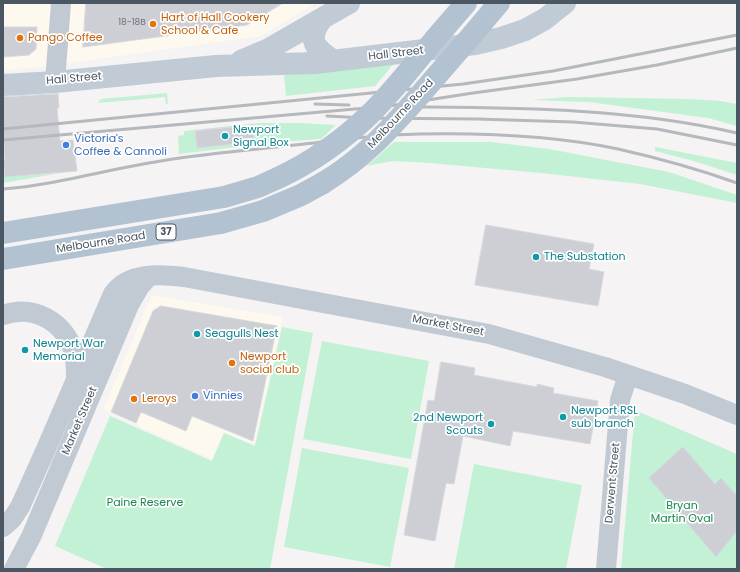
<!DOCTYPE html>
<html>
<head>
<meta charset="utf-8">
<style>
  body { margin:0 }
  #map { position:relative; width:740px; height:572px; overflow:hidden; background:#f5f3f3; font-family:Poppins,sans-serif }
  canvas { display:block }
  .frame { position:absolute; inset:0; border:4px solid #4a5661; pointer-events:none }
</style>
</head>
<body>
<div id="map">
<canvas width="740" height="572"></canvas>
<div class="frame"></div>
</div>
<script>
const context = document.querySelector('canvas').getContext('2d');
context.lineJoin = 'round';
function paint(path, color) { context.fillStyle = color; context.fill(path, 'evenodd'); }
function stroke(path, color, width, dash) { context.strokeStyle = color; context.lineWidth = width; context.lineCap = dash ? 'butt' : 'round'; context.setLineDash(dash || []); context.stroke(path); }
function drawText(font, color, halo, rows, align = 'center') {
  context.font = font + ' Poppins,sans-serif'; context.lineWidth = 3.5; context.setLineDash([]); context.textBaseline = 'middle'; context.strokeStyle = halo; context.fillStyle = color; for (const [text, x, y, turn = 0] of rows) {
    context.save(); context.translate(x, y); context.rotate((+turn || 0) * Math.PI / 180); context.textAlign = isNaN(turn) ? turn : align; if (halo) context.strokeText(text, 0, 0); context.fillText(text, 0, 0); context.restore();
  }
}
paint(new Path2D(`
  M3 3H316L261 36 41 67 3 70Z
  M152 295 283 317 254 444 224 432 212 459 103 410Z`), '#fdf9ef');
paint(new Path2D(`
  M396 61 375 86 286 96 284 75Z
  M167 93 168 104H166L165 97 98 103 101 99Z
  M569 97 689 99 720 101 737 104V126L708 118 589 102 532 100Z
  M259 123H300L336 125 321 139 278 142 179 154 178 136 184 135V131ZM252 125 254 142 197 148 195 131Z
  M394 142H491L549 149 669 172 737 195V203L640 184 541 173 430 163 392 161 367 166Z
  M655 147 737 163V175L694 161 655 151Z
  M3 162 5 177 61 173 3 183Z
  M282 327 313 333 270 569H107L55 546 110 416 212 461 224 433 255 446Z
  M322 341 429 361 411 459 303 439Z
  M635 410 737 454V569H621Z
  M302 448 409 468 390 567 284 547Z
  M474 464 582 485 566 569H454Z`), '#c3f1d5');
const building = new Path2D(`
  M86 3H283L247 25 83 47Z
  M3 27H37L36 49 29 55 3 57Z
  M58 94 59 108H57L60 141 73 140 77 171 5 177 3 160H5L3 129V97Z
  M253 125 254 142 197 148 195 131Z
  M486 225 594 244 589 269 604 272 598 306 475 285Z
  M161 306 277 326 253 441 192 416 186 431 141 412 136 423 111 412 153 311Z
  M441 362 475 368 474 375 537 387V384L554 388 553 393 598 401 590 444 513 431 510 446 463 436 454 484 446 483 435 541 404 535 428 400 434 401Z
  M683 447 715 484 721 478 737 496V531L716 557 649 478Z`);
paint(building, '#cdcfd5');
stroke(building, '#d7d9de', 1);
stroke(new Path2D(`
  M55 82 61 3
  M3 315C34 304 65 322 74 353 76 361 76 370 76 378
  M3 527 12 519 20 507 46 449 113 294C128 272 160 274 184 277L489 334 605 367 685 394 737 415
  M14 569 31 537 129 305 140 286 149 276
  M606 569 620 400 628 375`), '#c1cad2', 20);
stroke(new Path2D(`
  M321 20C306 41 316 49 334 61
  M241 61 267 50 349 3
  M3 85 55 82 216 66 315 63 475 44 501 38 525 30 545 19 565 3`), '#c1cbd6', 22);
stroke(new Path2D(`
  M472 35 499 3
  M435 39 466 3
  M3 233 224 197 258 187 278 178
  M3 259 221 223 263 211 301 195 323 183`), '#b3c2d1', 22);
stroke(new Path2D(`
  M315 104 349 105
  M413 107C520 108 631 108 737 133
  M327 116 365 118 477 119 573 122 657 129 737 145
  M3 129 463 84 553 71 737 35
  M3 140 389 106 473 93 577 79 657 65 737 48
  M3 189C56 185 108 169 161 161 202 154 243 151 284 146 319 143 355 137 391 135 465 132 546 134 618 149 658 158 698 169 737 183`), '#b5b8bd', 3);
stroke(new Path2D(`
  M278 178C312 162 342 141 369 115 393 92 413 65 435 39
  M323 183C364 158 388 131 420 95 437 75 455 55 472 35`), '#b3c2d1', 22);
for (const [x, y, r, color] of [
  [153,24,4,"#e8710a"],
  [20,38,4,"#e8710a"],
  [225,136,4,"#0f9aa8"],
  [66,145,4,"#3f7fe0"],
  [536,257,4,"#0f9aa8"],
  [197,334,4,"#0f9aa8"],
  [25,350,4,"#0f9aa8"],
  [232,363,4,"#e8710a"],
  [195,396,4,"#3f7fe0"],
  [134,399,4,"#e8710a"],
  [563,417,4,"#0f9aa8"],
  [491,424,4,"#0f9aa8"]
]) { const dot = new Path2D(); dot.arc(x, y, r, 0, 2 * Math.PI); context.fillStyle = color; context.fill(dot); stroke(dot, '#fff', 1.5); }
drawText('9px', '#6b747e', null, [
  ["18-18B",132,23]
]);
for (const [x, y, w] of [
  [166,232,20]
]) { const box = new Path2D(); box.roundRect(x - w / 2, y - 8, w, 16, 3); context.fillStyle = '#fff'; context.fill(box); stroke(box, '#4a5661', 1); }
drawText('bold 10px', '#4a5661', null, [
  ["37",166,232]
]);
drawText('11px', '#c56008', '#fff', [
  ["Hart of Hall Cookery",161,18],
  ["School & Cafe",161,31],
  ["Pango Coffee",28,38],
  ["Newport",240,357],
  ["social club",240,370],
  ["Leroys",142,399]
], 'left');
drawText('11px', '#4a5661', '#fff', [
  ["Hall Street",396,54,-7],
  ["Hall Street",74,79,-5],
  ["Melbourne Road",401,114,-47],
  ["Melbourne Road",101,243,-9],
  ["Market Street",448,326,11],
  ["Market Street",80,421,-67],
  ["Derwent Street",613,483,-85]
]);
drawText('11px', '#0d838f', '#fff', [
  ["Newport",233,130],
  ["Signal Box",233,143],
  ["The Substation",544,257],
  ["Seagulls Nest",205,334],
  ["Newport War",33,344],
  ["Memorial",33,357],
  ["Newport RSL",571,411],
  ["sub branch",571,424],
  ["2nd Newport",483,418,"right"],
  ["Scouts",483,431,"right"]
], 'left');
drawText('11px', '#366cbe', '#fff', [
  ["Victoria's",74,139],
  ["Coffee & Cannoli",74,152],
  ["Vinnies",203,396]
], 'left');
drawText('11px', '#17864f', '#fff', [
  ["Paine Reserve",145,503],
  ["Bryan",682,506],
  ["Martin Oval",682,519]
]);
</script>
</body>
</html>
